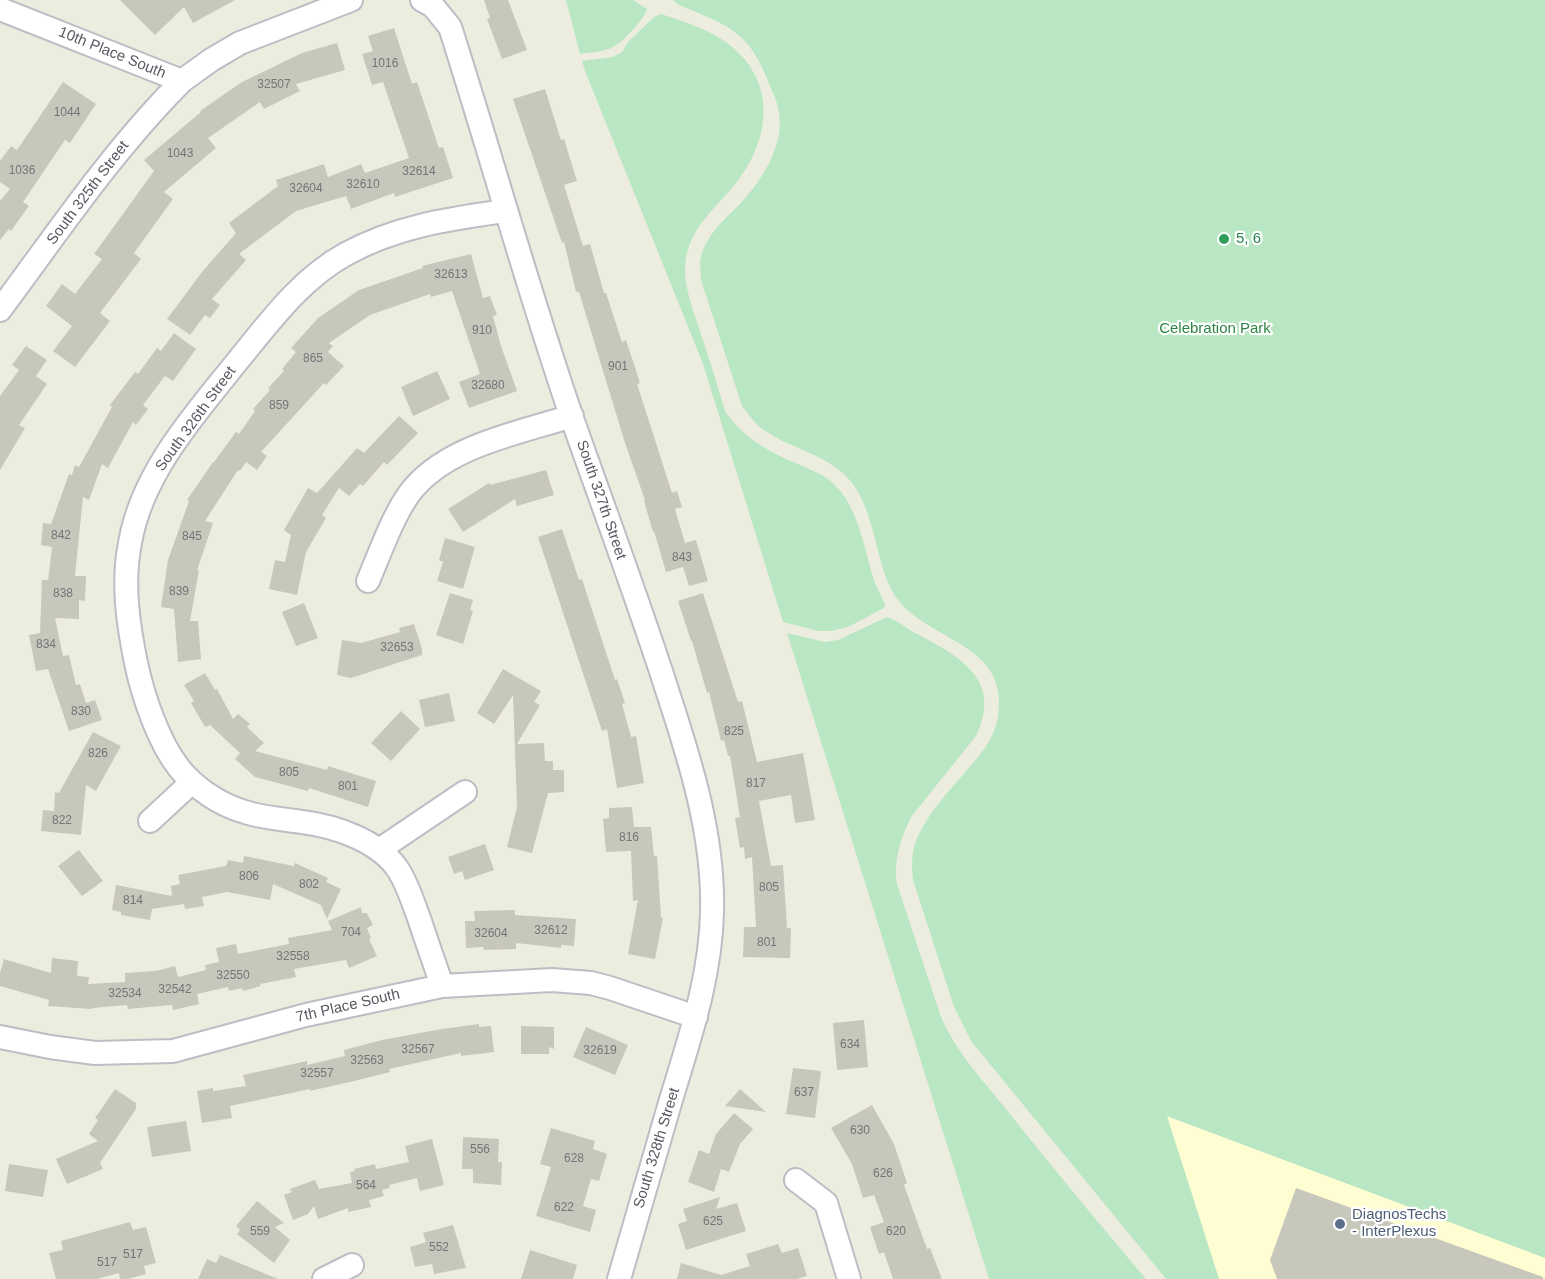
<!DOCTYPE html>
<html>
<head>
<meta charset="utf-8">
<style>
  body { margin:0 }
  canvas { display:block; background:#ededdf }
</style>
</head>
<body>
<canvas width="1545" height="1279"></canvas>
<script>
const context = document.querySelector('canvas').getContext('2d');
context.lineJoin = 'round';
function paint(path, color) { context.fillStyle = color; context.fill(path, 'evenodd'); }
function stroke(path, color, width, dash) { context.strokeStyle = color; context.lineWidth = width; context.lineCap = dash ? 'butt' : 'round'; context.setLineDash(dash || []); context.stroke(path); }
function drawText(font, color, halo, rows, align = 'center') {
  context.font = font + ' Arial,sans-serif'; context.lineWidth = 4.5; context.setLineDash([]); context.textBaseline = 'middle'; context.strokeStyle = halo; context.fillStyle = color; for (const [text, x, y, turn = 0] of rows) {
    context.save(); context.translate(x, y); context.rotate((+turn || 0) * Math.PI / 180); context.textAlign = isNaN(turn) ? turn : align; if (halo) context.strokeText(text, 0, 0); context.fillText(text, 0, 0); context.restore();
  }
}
paint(new Path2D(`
  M1166 1116 1545 1257V1279H1219Z`), '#fffed2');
paint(new Path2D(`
  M566 0H633L647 9C646 17 621 44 613 47 604 52 591 52 580 54Z
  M673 0H1545V1258L1167 1116 1219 1279H1166L971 1041 954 1007 913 880C912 868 911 856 915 844 925 816 948 792 967 770 981 754 995 738 998 716 1010 638 919 643 891 589 874 554 874 504 846 476 824 454 792 449 767 432 756 426 749 415 742 406L701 280C701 274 700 268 700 262 703 239 722 221 738 206 761 182 787 143 778 108 777 101 773 93 770 86 750 32 730 26 679 5Z
  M661 14C685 22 710 29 731 46 777 83 770 141 736 183 718 206 694 224 687 253 680 281 694 311 702 337 710 362 718 386 725 411 742 437 769 452 798 464 810 470 824 474 834 484 859 508 864 549 874 580 877 589 882 596 885 605L884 608 848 627 831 631H818L783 622 703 364 585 71 582 61 613 57 622 52 628 42 654 17Z
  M887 617C898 620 908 630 919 635 961 657 1003 681 976 736L911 817C901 838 893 861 897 884L940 1014C954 1050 982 1079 1006 1109 1051 1166 1099 1223 1146 1279H989L787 633 825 642 838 640Z`), '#b9e7c3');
paint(new Path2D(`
  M120 0H235L193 23 184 7 155 35Z
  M484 0H508L527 50 502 59 487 19 490 18Z
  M394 28 412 84 417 82 439 148 443 147 453 178 395 197 394 193 351 209 346 196 296 211 239 254 246 260 212 299 220 305 210 318 205 315 190 335 167 319 202 272 236 233 229 223 278 186 276 180 324 164 328 177 361 164 365 173 409 158 383 82 372 85 362 54 373 51 368 36Z
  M337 43 345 70 296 84 300 91 264 109 260 102 208 138 216 148 164 192 173 199 134 253 141 259 100 313 110 321 75 367 53 351 72 326 46 306 62 284 75 294 102 259 94 254 154 171 144 160 201 112 200 111 242 82 302 53Z
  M63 82 96 104 70 143 65 140 23 202 29 206 11 231 9 229 0 240V201L10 189 0 182V161L11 146 17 150Z
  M545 89 561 140 564 139 577 181 564 185 583 246 590 244 604 293H606L622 342 626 340 640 383 637 384 656 443 672 493 677 491 682 507 675 509 685 543 696 540 708 581 689 586 683 567 666 572 654 531 653 532 644 501 645 500 625 443 579 292H576L564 242 562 243 513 99Z
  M471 254 483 298 490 296 497 315 493 316 501 346 517 391 469 408 459 382 480 374 452 291 431 297 430 294 370 315 329 343 333 346 328 352 344 366 326 385 324 383 261 452 267 456 257 470 246 462 240 471 238 470 205 521 213 523 197 570H199L190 621H198L201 659 178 662 174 609 161 607 168 560 189 501 187 500 213 462H214L236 432 239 434 255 411 253 409 270 390 268 388 284 371 282 369 296 352 291 348 318 318 359 290 423 268 422 266Z
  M174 333 196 349 173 381 165 376 143 405 148 409 136 425 133 422 108 468 102 464 89 500 83 497 75 576H86L85 601 79 600V619L55 618 63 656 69 655 76 685 80 684 86 703 95 700 102 720 69 731 48 669 36 671 29 635 40 633 42 580H48V581L52 547 41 545 43 523 51 524 69 474 72 475 75 465 79 467 112 407 110 405 135 372 138 374 157 348 161 351Z
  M26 346 47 360 36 376 47 384 19 425 25 428 0 470V396L19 370 12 365Z
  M437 371 450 399 413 416 401 387Z
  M399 416 418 433 387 465 384 462 363 486 360 484 349 496 339 488 322 515 326 518 306 552 297 595 269 589 275 560 285 562 291 535 284 530 308 488 317 493 357 448 364 453Z
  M546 470 554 495 517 506 515 499 463 532 448 509 489 483 490 485Z
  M562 529 579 580 582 579 615 680 617 679 625 703 622 704 631 737 636 736 644 783 617 788 607 729 602 731 538 537Z
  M445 538 475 547 463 589 437 581 443 562 439 560Z
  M450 593 473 600 470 610 473 611 463 644 436 635Z
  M703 593 738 702 742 701 757 762 803 753 815 820 795 823 791 795 759 801 771 866 783 865 787 928H791L790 958 743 957 744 927H756L752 857 745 859 744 847 740 848 735 818 740 817 730 756H728L724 740 721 741 709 692 707 693 692 641H691L678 601Z
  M304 603 318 638 296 646 282 612Z
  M414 624 422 649V655L351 678 337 675 342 640 361 643 400 632 399 628Z
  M503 669 541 691 534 702 540 705 517 744 544 743 545 761H553V770H564V792L548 793 532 853 507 847 517 807 513 695 494 724 477 713Z
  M205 673 215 690 217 689 233 719 238 714 250 724 247 727 264 743 255 751 327 770 328 766 376 781 368 807 309 788 308 791 255 777 235 759 240 753 210 725 205 727 191 703 194 701 184 685Z
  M449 693 455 721 425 727 419 700Z
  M401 711 420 729 391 761 371 743Z
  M93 732 121 746 96 791 86 785 81 835 41 831 43 810 54 811 55 792 59 793Z
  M632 807 634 827H651L654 856H657L661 918H663L655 959 628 954 638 900 633 901 631 851 606 852 603 819 609 818V808Z
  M485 844 494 870 465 880 462 871 454 874 448 857Z
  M79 850 103 881 82 896 58 866Z
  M244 856 294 866 295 863 328 878 326 882 341 889 327 919 321 905 273 884 270 900 227 892 202 897 204 906 185 909 184 904 152 909 150 920 121 915V912L112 910 116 885 172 896 171 886 180 884 178 875 226 866 228 860 243 863Z
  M361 907 362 913H367L373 925 367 928 371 938 369 939 377 956 349 968 346 960 294 969 296 977 260 984 261 986 243 991 242 988 229 991 228 987 197 994 199 1004 173 1010 172 1005 128 1009 127 1005 92 1008V1009L48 1006 49 1000 0 986V973L4 959 51 973 52 958 78 961 77 976 89 977 88 984 125 982V973L156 971 175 966 178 977 206 970 205 965 219 962 216 948 236 944 238 954 289 944 288 938 332 930 328 921Z
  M515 910V915L576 919 574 946 561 945V948L516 943V949L484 950 483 947 466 948 465 921H475L474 911Z
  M864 1020 868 1067 837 1070 833 1023Z
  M479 1024V1027L491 1026 494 1052 461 1056V1053L389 1069 390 1072 354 1081 310 1091V1089L230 1106 232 1118 202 1123 197 1091 213 1088V1091L246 1086 243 1075 307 1061V1065L345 1056 344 1050 382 1040 442 1029Z
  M521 1026 554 1027V1049L549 1047V1054H521Z
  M586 1027 628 1045 615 1075 573 1057Z
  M793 1068 821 1071 815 1118 786 1114Z
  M115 1089 136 1103V1109L100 1163 103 1169 67 1184 56 1159 98 1141 89 1134 98 1120 95 1118Z
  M740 1089 766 1112 725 1106Z
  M872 1105 894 1144 907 1183 904 1185 927 1249 930 1248 942 1279H893L884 1252 879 1254 870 1227 884 1222 874 1195 863 1198 852 1164 831 1128Z
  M734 1113 753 1129 740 1144 729 1172 721 1169 714 1192 688 1182 699 1150 709 1154 716 1134Z
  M186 1121 191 1151 152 1157 147 1127Z
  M551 1128 595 1141 593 1149 607 1154 599 1181 591 1179 583 1206 596 1210 590 1232 536 1216 551 1167 540 1164Z
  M463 1137 499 1139 498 1162H502L501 1185 473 1183V1169H462Z
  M432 1139 444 1185 420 1191 417 1178 389 1185 390 1188 382 1190 384 1196 369 1200 371 1207 348 1212V1208L318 1219 314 1206 308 1214 293 1220 284 1195 292 1192 290 1189 315 1180 319 1189 352 1183 350 1172 355 1171 354 1169 375 1164 376 1169 409 1162 405 1146Z
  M9 1164 48 1170 43 1197 5 1191Z
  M1296 1188 1543 1277V1279H1277L1270 1260Z
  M720 1197 716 1209 737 1203 746 1231 686 1250 678 1224 687 1221 683 1209Z
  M257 1201 284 1223 275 1227 290 1240 274 1263 237 1234 240 1230 236 1226Z
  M130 1222 133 1230 146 1227 156 1263 144 1266 146 1274 128 1279H120L119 1273 97 1279H56L49 1253 63 1250 61 1241Z
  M453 1225 466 1268 434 1274 432 1264 415 1267 410 1247 426 1242 423 1233Z
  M778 1244 782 1253 798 1248 807 1276 797 1279H677L681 1263 721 1275 750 1266 746 1254Z
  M530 1250 577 1265 573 1279H521Z
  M220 1255 278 1279H198L207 1259 216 1263Z`), '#c8c7bc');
const minor = new Path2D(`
  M422 0 433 6 450 27C492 158 528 291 573 421 605 512 639 602 668 693 691 763 714 837 712 911 711 977 689 1040 670 1103 653 1161 636 1220 619 1279
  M0 9 182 81 211 60 240 43 351 0
  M0 310C58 232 113 150 182 81
  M368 581C380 553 392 518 409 494 444 446 519 433 572 416
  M150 821 192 782
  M379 850 465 792
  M442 986C435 964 427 943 420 921 413 903 408 884 397 868 377 840 334 826 302 822 283 819 263 818 245 812 220 805 195 788 179 768 158 741 143 696 136 663 128 624 122 583 130 543 142 472 196 413 240 358 271 320 302 278 346 254 397 226 449 219 505 211
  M0 1037 50 1047 95 1053 173 1051 306 1015 442 986 552 980 591 983 610 988 696 1017
  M796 1180 826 1203 849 1279
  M324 1279 352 1265`);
stroke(minor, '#bcbdc5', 26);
stroke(minor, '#fff', 22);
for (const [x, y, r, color] of [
  [1224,239,6,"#2e9e5b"],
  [1340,1224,6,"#5c6f8a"]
]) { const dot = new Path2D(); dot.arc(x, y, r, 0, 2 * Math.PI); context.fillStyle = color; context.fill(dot); stroke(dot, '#fff', 2); }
drawText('12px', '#747578', null, [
  ["1016",385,64],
  ["32507",274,85],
  ["1044",67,113],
  ["1043",180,154],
  ["1036",22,171],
  ["32614",419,172],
  ["32610",363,185],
  ["32604",306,189],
  ["32613",451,275],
  ["910",482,331],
  ["865",313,359],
  ["901",618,367],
  ["32680",488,386],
  ["859",279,406],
  ["842",61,536],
  ["845",192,537],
  ["843",682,558],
  ["839",179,592],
  ["838",63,594],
  ["834",46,645],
  ["32653",397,648],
  ["830",81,712],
  ["825",734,732],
  ["826",98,754],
  ["805",289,773],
  ["817",756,784],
  ["801",348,787],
  ["822",62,821],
  ["816",629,838],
  ["806",249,877],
  ["802",309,885],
  ["805",769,888],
  ["814",133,901],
  ["32612",551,931],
  ["704",351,933],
  ["32604",491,934],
  ["801",767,943],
  ["32558",293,957],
  ["32550",233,976],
  ["32542",175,990],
  ["32534",125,994],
  ["634",850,1045],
  ["32567",418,1050],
  ["32619",600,1051],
  ["32563",367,1061],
  ["32557",317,1074],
  ["637",804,1093],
  ["630",860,1131],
  ["556",480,1150],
  ["628",574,1159],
  ["626",883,1174],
  ["564",366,1186],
  ["622",564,1208],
  ["625",713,1222],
  ["559",260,1232],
  ["620",896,1232],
  ["552",439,1248],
  ["517",133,1255],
  ["517",107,1263]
]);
drawText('15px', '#585a62', '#fff', [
  ["10th Place South",112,53,22],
  ["South 325th Street",88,193,-53],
  ["South 326th Street",196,419,-54],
  ["South 327th Street",601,500,71],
  ["7th Place South",348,1006,-13],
  ["South 328th Street",657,1148,-73]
]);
drawText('15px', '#27864d', '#fff', [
  ["5, 6",1236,239]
], 'left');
drawText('15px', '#2e8443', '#fff', [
  ["Celebration Park",1215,329]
]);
drawText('15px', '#4e5e75', '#fff', [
  ["DiagnosTechs",1352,1215],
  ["- InterPlexus",1352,1232]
], 'left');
</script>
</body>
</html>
